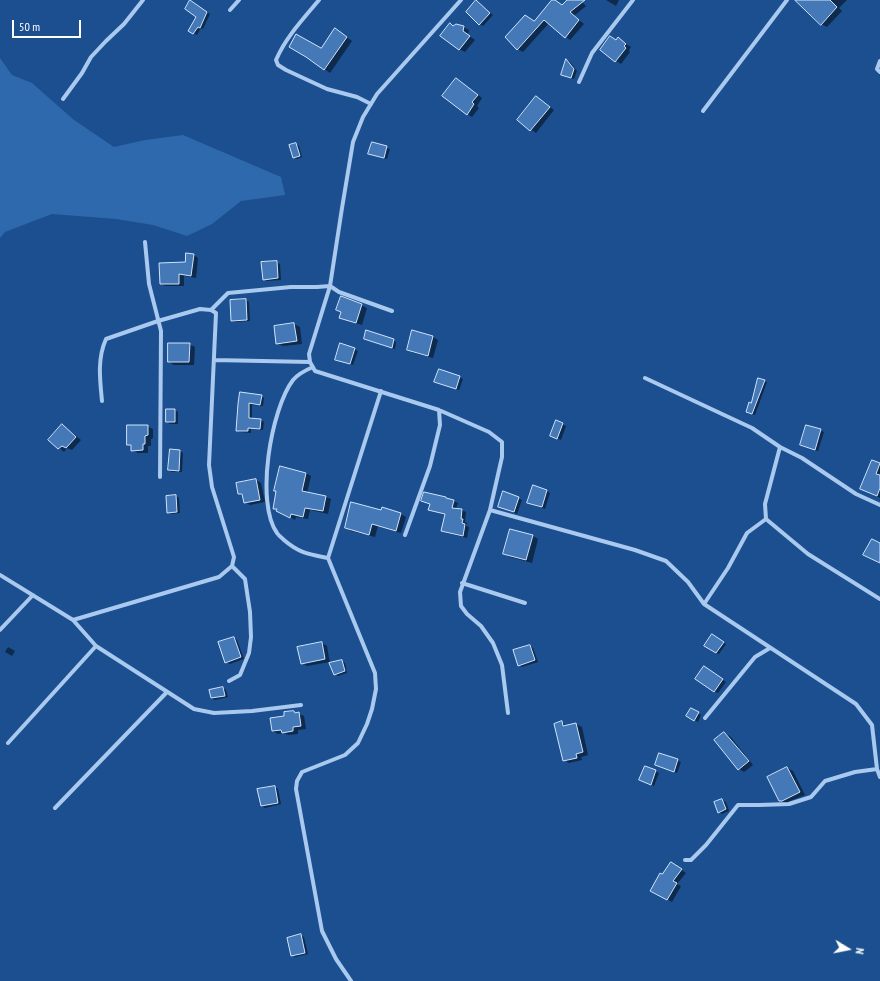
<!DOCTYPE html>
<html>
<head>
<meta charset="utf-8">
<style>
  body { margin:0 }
  #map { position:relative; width:880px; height:981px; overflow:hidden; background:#1b4f8f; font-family:"PT Sans Narrow",sans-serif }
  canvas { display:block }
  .north { position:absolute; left:828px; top:929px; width:40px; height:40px; -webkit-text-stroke:3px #1b4f8f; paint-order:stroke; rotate:100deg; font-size:11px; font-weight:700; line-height:16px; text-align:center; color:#fff }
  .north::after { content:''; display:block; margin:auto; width:14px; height:18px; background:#fff; clip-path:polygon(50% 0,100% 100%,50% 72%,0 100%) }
  .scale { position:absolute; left:12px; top:20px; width:69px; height:18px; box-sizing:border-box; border:2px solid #fff; border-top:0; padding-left:5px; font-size:12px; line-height:14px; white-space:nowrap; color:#fff; -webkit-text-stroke:3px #1b4f8f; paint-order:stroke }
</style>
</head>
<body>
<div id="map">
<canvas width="880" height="981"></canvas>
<div class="north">N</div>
<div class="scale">50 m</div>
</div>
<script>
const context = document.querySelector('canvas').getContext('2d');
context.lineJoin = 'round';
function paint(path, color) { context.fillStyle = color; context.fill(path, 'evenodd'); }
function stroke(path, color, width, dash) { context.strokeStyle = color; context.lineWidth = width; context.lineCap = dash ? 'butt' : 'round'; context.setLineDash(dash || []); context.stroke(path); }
paint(new Path2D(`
  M0 58 12 75 32 83 74 120 114 147 145 140 183 135 281 177 285 195 241 201 212 224 187 236 153 225 116 219 52 214 5 232 0 238Z`), '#2e69ad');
paint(new Path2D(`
  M553 0 562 6 569 0H580L586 6 574 16 584 24 570 40 549 23 523 52 518 49 506 37 535 22Z
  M606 0H619L616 6Z
  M799 0H847L839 8 842 11 827 27 821 24Z
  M191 2 210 14 203 29 201 28 197 35 190 31 197 16Z
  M477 2 493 15 483 26 480 24Z
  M453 26 463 27 469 30 468 35 475 40 465 52 459 49Z
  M341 33 352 41 330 73 307 57 322 49Z
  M618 39 631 47 629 50 630 52 621 64 601 50Z
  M567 60 570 62 577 71 574 79 562 75Z
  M461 82 482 98 477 106 479 108 472 117 467 114Z
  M536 97 554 110 536 133 518 120Z
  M372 143 390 149 387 159 369 154Z
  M295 144 299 146 302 157 297 159 293 157Z
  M194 255 198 258 196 278 184 276V286H165L161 284Z
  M276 262 280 264 281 280 267 281 264 279Z
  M246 300 249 302 250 321 235 322 232 320Z
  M361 305 367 308 362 325 346 320 340 317 342 313 337 310Z
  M294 324 300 327 302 344 283 346 277 343 275 326Z
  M413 332 433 337 438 340 433 358 414 353 408 350Z
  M365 339 393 340 396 342 395 349Z
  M189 344 195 347 194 365H174L169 362Z
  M354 349 358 351 353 365 336 359Z
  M459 377 463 379 459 390 435 382Z
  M758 379 767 382 755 415 749 413Z
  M261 396 264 398 263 406 252 405V419L261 420 264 422 263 430 251 429V433L240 432 237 430 239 404Z
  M175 410 178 412V424H170L167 422Z
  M562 424 566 426 561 440 555 437Z
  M62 425 81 440 72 450 67 448 64 452 49 439Z
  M147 426 153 429V438L151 439V446H148V453H138L132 450V447L128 444Z
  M820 430 824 432 818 451 801 445Z
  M180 451 183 453 182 472H172L169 470Z
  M873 461 880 464V498L865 490Z
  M281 467 306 473 311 476 307 493 326 497 331 499 328 514 310 510 308 519 296 517 295 520 274 508Z
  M256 480 261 483 265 502 250 505 244 502 243 496 239 494Z
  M547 491 550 493 545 509 529 503Z
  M504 493 522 500 517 514 499 506Z
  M425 494 446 498 458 503 456 509 462 510 466 512 465 522 467 523 466 526 469 527 467 538 447 533 442 530 446 515 429 509 431 505 422 501Z
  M176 496 179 498 180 513 172 514 168 512Z
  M382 508 401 514 406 517 401 533 378 526 375 537 351 531 346 528 381 511Z
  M511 530 533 536 538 539 532 563 510 557 504 554Z
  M716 637 726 644 719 654 716 653Z
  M234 638 237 640 244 659 230 664 226 662Z
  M322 643 327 646 330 663V662L307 666 302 663Z
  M530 646 533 648 538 662 522 667 519 665Z
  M8 647 15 651 12 656 5 652Z
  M341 661 345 663 347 673 338 676 335 674Z
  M707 669 726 682 718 693 714 691Z
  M223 688 226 690 228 697 215 700 211 698Z
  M691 709 701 715 698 722 688 716Z
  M294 712 304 716 306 729 298 730V734L288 735 284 733 278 734 273 731 285 717Z
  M562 723 568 726 576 724 582 727 588 755 581 757 582 760 569 763 564 760Z
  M724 733 730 736 753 765 744 772 739 769Z
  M677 760 681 762 677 773 656 765Z
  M645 767 659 773 654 786 644 782Z
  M787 768 793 771 805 795 785 803 780 800Z
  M275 787 278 789 281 804 265 808 262 806Z
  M722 800 726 802 729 811 722 814 719 812Z
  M676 866 686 873 677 884 681 886 672 902 651 890 662 876Z
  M301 936 304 937 308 954 295 957 292 955Z`), '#0007');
const building = new Path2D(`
  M190 0 207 12 200 28 198 27 193 34 188 31 196 17 185 9Z
  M476 0 490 13 479 25 466 12Z
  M552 0H555L562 5 567 0H585L570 12 579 20 565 38 544 20 517 50 505 37 525 15 534 21Z
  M795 0H830L837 7 821 25Z
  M450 23 453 26 456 24 464 26 463 31 470 36 459 50 440 36Z
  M335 28 347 37 324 70 306 57 289 47 296 34 321 48Z
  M610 36 616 40 618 37 626 44 624 46 626 48 615 62 600 50Z
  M566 59 574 69 571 78 561 75Z
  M456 78 478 95 472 102 474 104 467 115 442 96Z
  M536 96 550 107 530 131 517 120Z
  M372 142 387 146 384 158 368 154Z
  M296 143 300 156 293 158 289 145Z
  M186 253 194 254 191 276 179 274V284H160L159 263 185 262Z
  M277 261 278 278 263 280 261 262Z
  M341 296 362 304 356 323 339 318 341 312 336 310Z
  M246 299 247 320 231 321 230 300Z
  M294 323 297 341 276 344 274 326Z
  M366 330 394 339 392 348 364 339Z
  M412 330 433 336 428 356 407 350Z
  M168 343H190L189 362H168Z
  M340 343 355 348 350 364 335 360Z
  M439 369 460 376 456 389 434 382Z
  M758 378 765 380 752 414 746 412 749 402 751 403Z
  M240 392 262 395 260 405 249 403V418L261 419 260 429 248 428V431H236L238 404Z
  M166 409H175V422H166Z
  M556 420 563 423 557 439 550 436Z
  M62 424 76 437 66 448 62 446 58 449 48 440Z
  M127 425H148V435L145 436V444H143V450L131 451V445H127Z
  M806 425 821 429 815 450 800 445Z
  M170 449 180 450 179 471 168 470Z
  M872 460 880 463 876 474 880 475V488L877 496 860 489Z
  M280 466 306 473 302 491 326 496 323 511 305 508 303 517 291 514 290 518 276 511 277 509H273L276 491H274Z
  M256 479 260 500 244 503 242 494H238L236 483Z
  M533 485 547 490 542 507 527 503Z
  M503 491 519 497 514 512 498 507Z
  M424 492 446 497V498L454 500 452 508 462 509 461 519H463L462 523 465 524 463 536 441 531 445 514 428 510 430 504 421 501Z
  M176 495 177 512 167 513 166 496Z
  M351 502 381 510 382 507 401 513 396 531 372 524 369 535 345 528Z
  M510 529 533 535 526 560 503 554Z
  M872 539 880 543V563L863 555Z
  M712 634 724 642 716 653 704 646Z
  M234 637 241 657 225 663 218 642Z
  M322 642 325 659 301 664 297 647Z
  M530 645 535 660 518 666 513 650Z
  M342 660 345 671 334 675 329 663Z
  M704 666 723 679 714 692 695 679Z
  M223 687 225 696 211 698 209 690Z
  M691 708 699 712 694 721 686 716Z
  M294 711 295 713 299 712 301 726 293 727V731L282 733 281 730 272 731 270 718 284 716V712Z
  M562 721 563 726 576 723 583 752 576 754 577 758 563 761 554 724Z
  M724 732 749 761 738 770 714 740Z
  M659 753 678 759 674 772 655 765Z
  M645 766 656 770 651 785 639 780Z
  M787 767 800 792 782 801H779L767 777Z
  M275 786 278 803 261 806 257 789Z
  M722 799 726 809 718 813 714 802Z
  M671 862 682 869 673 881 677 883 667 900 650 891 660 873 662 874Z
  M301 934 305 953 291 956 287 938Z`);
paint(building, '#4478b7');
stroke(building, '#cfe3fa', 1);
stroke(new Path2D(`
  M319 0C303 19 286 37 276 60L278 65 286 70 327 89 357 97 371 104
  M461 0 377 94 363 117 353 142 342 208 330 286 309 354 310 362 315 371 439 410 489 432 502 442V457L490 510 460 592 461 606 467 614 481 626 493 643 502 665 508 713
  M230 10 239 0
  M880 61 877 69 880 72
  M579 82 592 53 633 0
  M63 99 82 73 91 57 106 41 124 24 143 0
  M703 111 787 0
  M145 242 149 284 161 331 160 477
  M211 310 228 293 291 287H317L330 286 339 292 392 311
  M214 360 310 362
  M313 367C306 370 298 374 293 380 271 409 255 502 277 533 279 536 282 538 284 540 299 553 308 554 328 558
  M645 378 752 428 780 447 802 458 856 494 880 505
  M490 510 635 550 666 561 688 582 704 604 856 704 872 725 877 769 880 777
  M766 519 808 554 880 599
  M405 535 430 466 440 425 439 410
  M0 575 73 620 96 646 194 709 214 713 252 711 301 705
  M462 583 525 603
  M704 604 728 568 747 533 766 519 765 504 780 447
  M73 620 219 577 232 566 234 557 212 487 209 465 216 313 211 310 200 309 158 321 106 339C97 359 100 380 102 401
  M0 630 33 595
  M229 681 240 675 249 653 251 637 250 612 245 579 232 566
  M705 718 755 657 770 648
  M8 743 96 646
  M55 808 167 692
  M685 860H691L706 845 738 805H759L789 804 811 797 825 781 855 772 877 769
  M351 981 336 959 322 931 296 789 297 781 302 772 345 755 358 743 367 724 372 709 376 689 375 673 328 558 381 391`), '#a9c9ee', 4);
</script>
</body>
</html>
